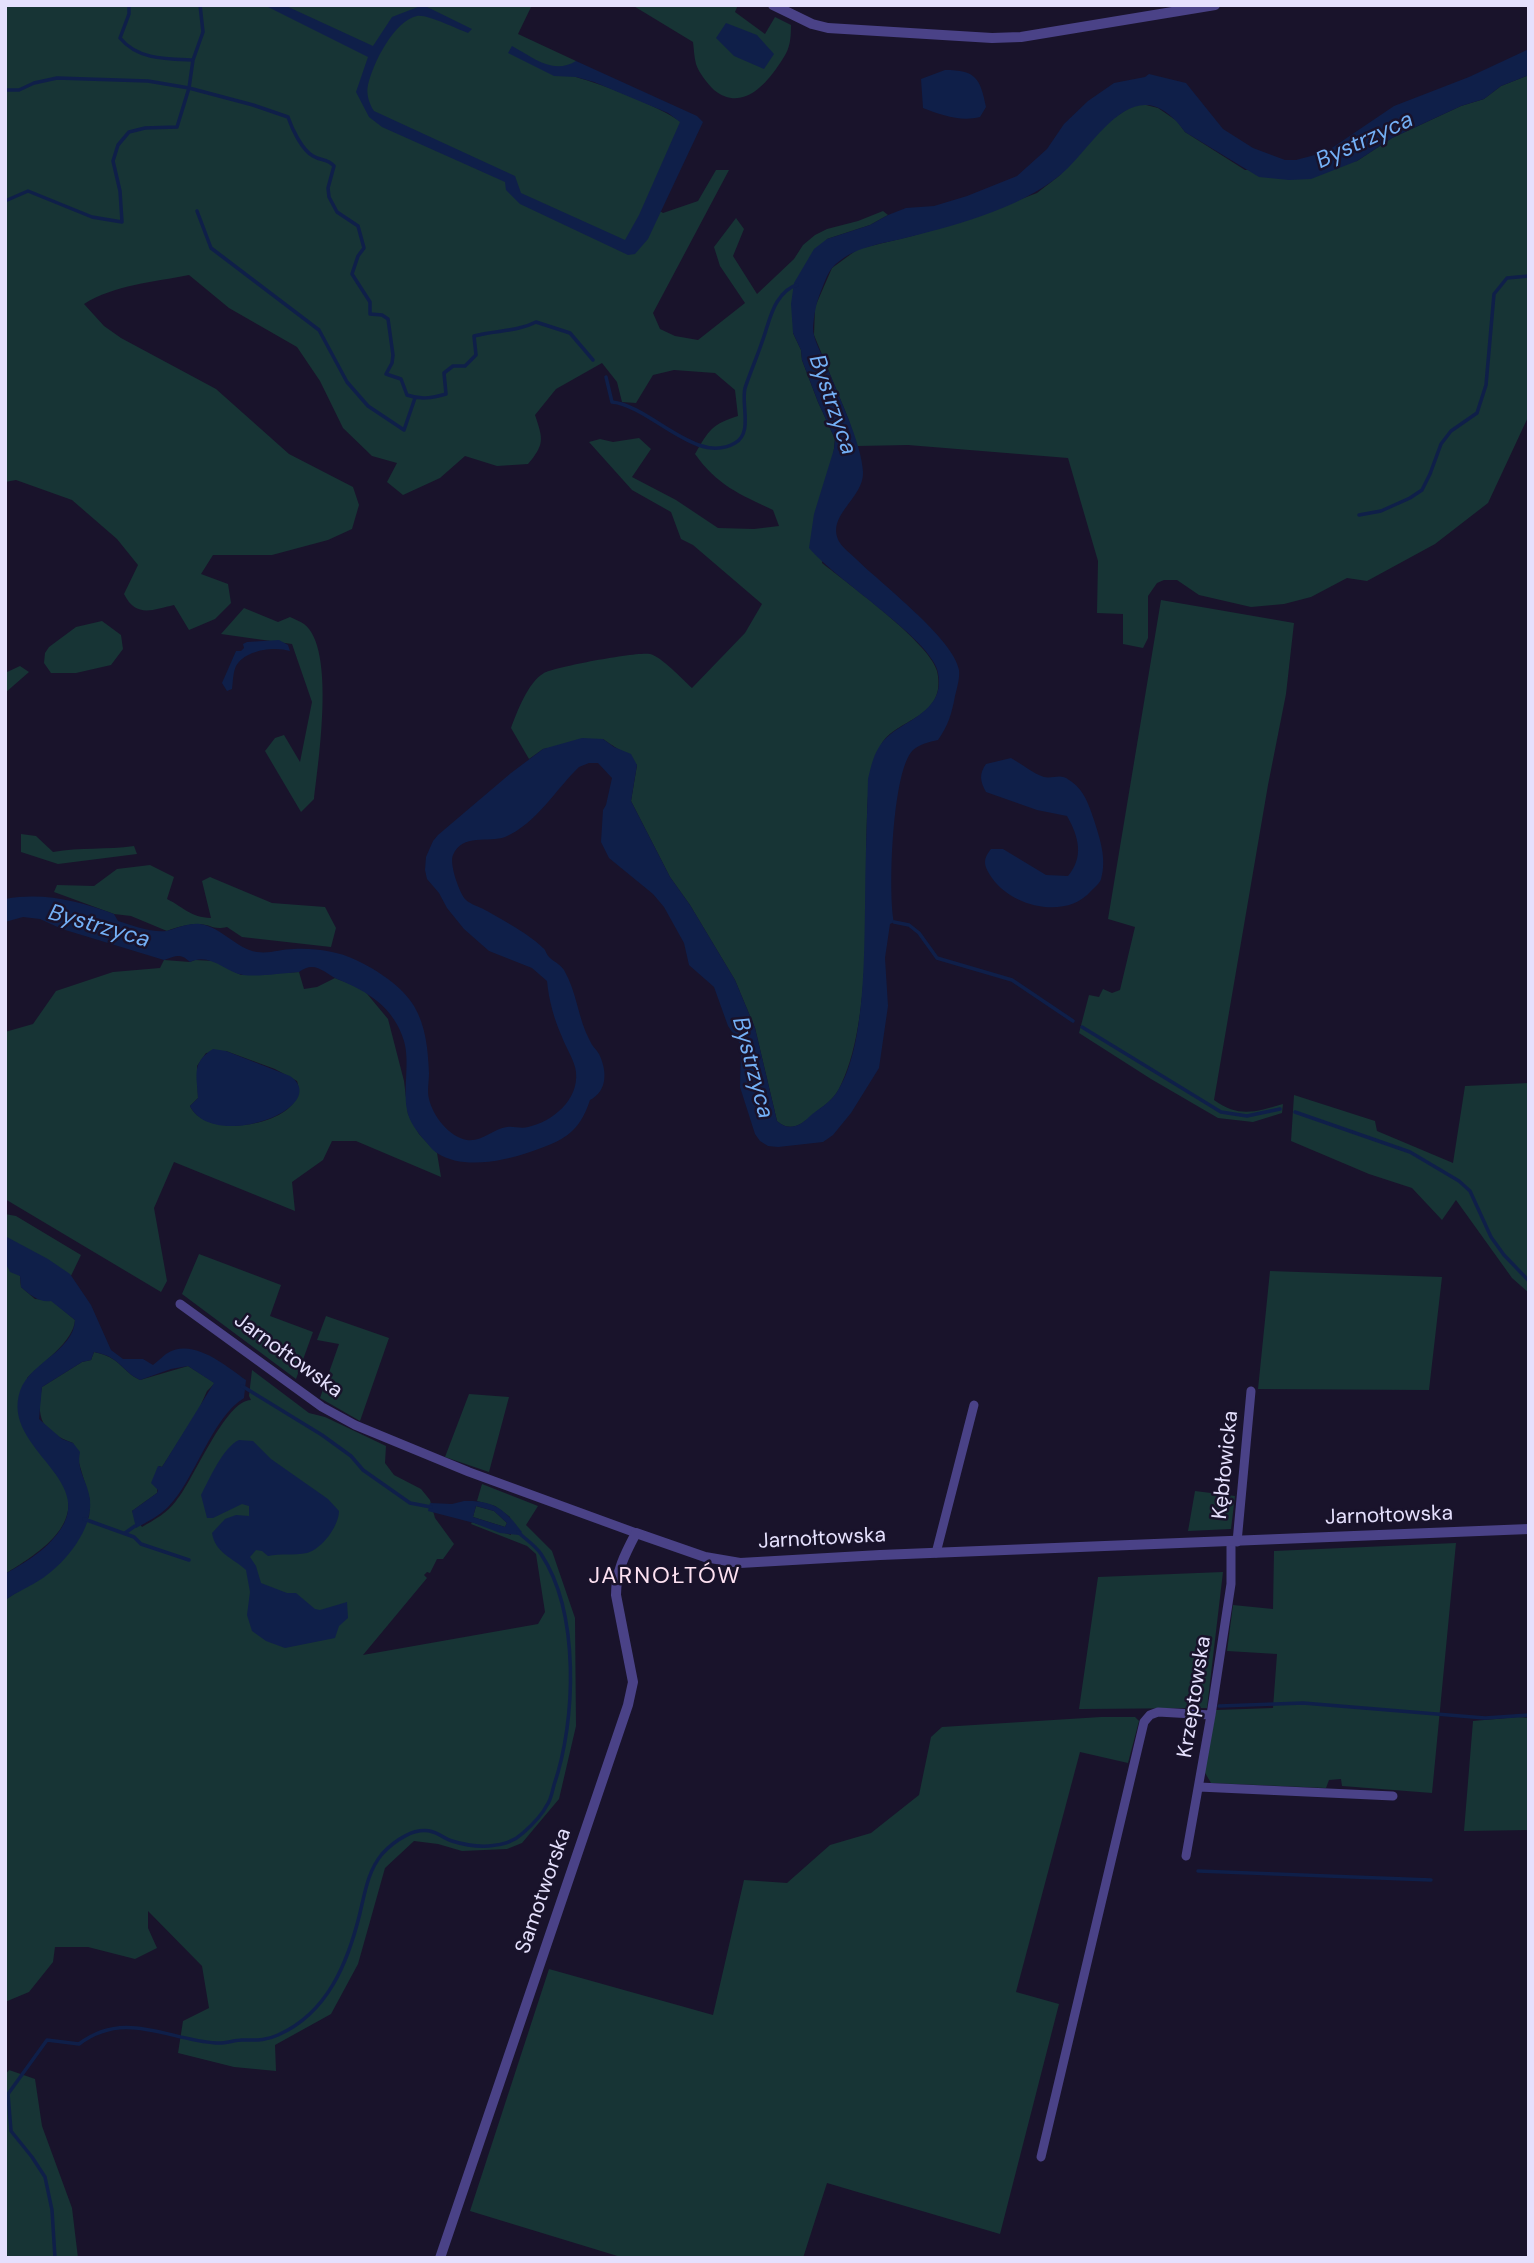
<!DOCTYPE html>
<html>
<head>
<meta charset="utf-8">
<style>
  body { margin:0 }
  #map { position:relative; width:1534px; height:2263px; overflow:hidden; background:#19132b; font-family:"DM Sans",sans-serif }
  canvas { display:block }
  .frame { position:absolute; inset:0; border:7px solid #e5e0fd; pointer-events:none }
</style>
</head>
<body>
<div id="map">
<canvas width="1534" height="2263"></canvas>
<div class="frame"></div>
</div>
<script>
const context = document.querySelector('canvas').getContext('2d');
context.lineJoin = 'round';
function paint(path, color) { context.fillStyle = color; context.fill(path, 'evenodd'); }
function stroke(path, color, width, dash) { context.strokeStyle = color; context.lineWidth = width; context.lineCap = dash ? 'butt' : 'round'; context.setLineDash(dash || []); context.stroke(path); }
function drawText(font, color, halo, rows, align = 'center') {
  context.font = font + ' "DM Sans",sans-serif'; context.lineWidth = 5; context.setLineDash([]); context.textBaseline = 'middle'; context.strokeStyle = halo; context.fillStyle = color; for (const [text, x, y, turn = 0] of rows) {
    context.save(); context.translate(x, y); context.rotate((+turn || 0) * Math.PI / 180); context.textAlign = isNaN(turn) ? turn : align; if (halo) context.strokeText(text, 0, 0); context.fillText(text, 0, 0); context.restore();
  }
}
paint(new Path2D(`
  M5 5H532L518 34 576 61V77C604 85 657 105 681 122L646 202 663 213 698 201 716 170H729L653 313 660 329 675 336 698 340 745 303 720 266 714 247 736 218 744 229 733 256 757 294 794 259 803 245 815 235 827 229 858 221 883 211 888 215 870 225 827 239 793 333 801 350 802 360 818 402 835 439 822 563C847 583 930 643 937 671 948 719 895 718 881 745 869 768 868 791 867 817 864 893 874 1022 839 1089 832 1102 820 1108 809 1118 798 1127 788 1131 777 1121L755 1028 735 980 690 905 670 877 631 801 637 765C624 751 617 749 603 739L543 749 529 759 511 728C517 712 528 682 544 673 554 667 639 651 650 654 662 657 682 679 692 688L745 633 762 604 693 545 681 539 671 512 632 490 589 442 600 439 613 442 639 438 651 449 632 477 676 500 718 528 754 529 779 526 773 510C739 494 717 485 695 454 709 430 712 424 738 416L735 390 715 373 674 370 653 375 636 403 622 402 617 382 602 363 556 389 535 415C543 439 545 444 528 464L497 466 465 456 440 478 403 495 387 482 397 463 372 456 343 428 320 381 297 347 229 308 189 275C154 282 114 285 84 304L104 326 121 338 216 389 289 454 353 487 359 505 352 529 328 540 272 555H213L201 574 228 584 231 603 215 619 189 630 174 605C152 610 136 618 124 594L138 565 117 539 72 500 16 480 5 482Z
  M632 5 660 7 661 5H738L735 12 765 34 775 17 791 25C791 47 788 52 776 69 761 90 739 110 714 90 707 83 699 73 696 64 694 57 694 49 693 42Z
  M1529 75V415L1488 503 1435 544 1367 581 1347 578 1311 597 1284 604 1251 607 1199 595 1177 580H1164L1157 583 1148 596V638L1143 648 1123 644V614L1097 613 1098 561 1068 458 908 445 857 446 848 418 814 335 815 307 832 268 858 249 912 236 977 216 1037 193 1059 176 1107 123 1130 107 1142 104 1158 108 1177 121 1185 132 1245 170 1357 161 1392 138 1461 106 1484 99 1501 86Z
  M1161 600 1294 623 1286 694 1268 785 1214 1100C1239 1118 1255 1112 1283 1104L1282 1113 1253 1122 1218 1118 1151 1079 1079 1033 1089 995 1099 997 1103 989 1112 993 1120 990 1135 927 1108 919Z
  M244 608 278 622 290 617C294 619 300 621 304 624 336 648 318 763 314 799L301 812 265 751 275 738 284 735 300 762 312 702 292 644 221 634Z
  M102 621 121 635 123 649 111 665 76 673H51L44 663 45 653 49 647 76 627Z
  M20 666 29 672 5 693V673Z
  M21 834 36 836 53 852C80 847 107 850 134 846L137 854 58 864 21 852Z
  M150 865 174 877 167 899C185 908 190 917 211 918L202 881 210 877 272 903 325 907 336 928 331 947 242 937 227 927C213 930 212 925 200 924 189 924 176 927 167 931L131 916 114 914 54 892 57 885 94 886 117 869Z
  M164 960 190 962 195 960 214 961 241 975 299 972 304 989 317 987 335 978 363 989 388 1019 404 1081 408 1114 419 1134 437 1153 441 1177 356 1141H332L323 1160 292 1182 295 1211 174 1162 154 1208 167 1281 161 1292 5 1199V1032L33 1024 56 991 113 972 160 968ZM226 1051 275 1069 297 1081C312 1123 207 1143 190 1106L198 1098 197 1066 206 1053Z
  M1529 1083V1293L1512 1278 1456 1200 1442 1220 1412 1188 1369 1174 1291 1141 1294 1095 1375 1121 1377 1131 1453 1163 1465 1086Z
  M5 1214 16 1216 81 1255 69 1280 5 1237Z
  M199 1254 281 1285 270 1316 313 1332 296 1379 182 1294Z
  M5 1262 20 1276 21 1287 35 1299 51 1300 75 1320C74 1341 42 1363 27 1378 35 1407 40 1439 51 1466 54 1473 61 1478 64 1484 84 1527 35 1555 5 1574Z
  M1270 1271 1442 1277 1429 1390 1258 1389Z
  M326 1316 389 1338 360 1421 320 1398 339 1344 317 1340Z
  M94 1352C122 1358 120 1370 140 1380L188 1366 215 1383 207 1391 198 1411 162 1467 159 1466 157 1493 132 1511 142 1527C154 1520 167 1513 176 1501 194 1480 225 1400 251 1400L249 1396 252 1370 309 1413 325 1417 386 1446 385 1463 394 1475 421 1489 430 1500 435 1518 454 1544 443 1559H437L430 1573 427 1572 424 1575 427 1578 363 1655 538 1624 545 1612 536 1554 527 1546 471 1524 472 1522 511 1535 510 1517 495 1506 477 1501 482 1484 538 1506 526 1525 552 1551 575 1618 576 1726 559 1799 522 1843 507 1849 462 1851 438 1844 414 1841 385 1868 358 1964 331 2014 275 2045 276 2071 234 2067 178 2053 183 2021 209 2008 202 1966 148 1911V1928L157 1948 135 1959 88 1947H55L53 1962 29 1992 5 2002V1600L20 1590 89 1517 90 1500 73 1443C41 1431 36 1419 42 1387L82 1362 91 1360Z
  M469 1394 509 1397 489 1472 445 1457Z
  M1195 1491 1235 1496 1231 1529 1188 1531Z
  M476 1506 494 1511 507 1523 505 1527 473 1517Z
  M1456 1543 1432 1793 1342 1786 1341 1779 1329 1780 1326 1788 1211 1783 1204 1771 1216 1710 1273 1708 1277 1654 1227 1651 1233 1605 1273 1609 1274 1551Z
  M1223 1572 1207 1708 1079 1709 1098 1577Z
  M1101 1717H1135L1139 1721 1128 1763 1080 1752 1016 1992 1059 2004 1000 2234 827 2183 803 2258H624L470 2211 549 1969 713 2015 744 1880 787 1883 830 1845 871 1833 919 1795 931 1737 942 1727Z
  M1518 1717 1529 1718V1830L1464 1831 1473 1721Z
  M9 2070 35 2079 42 2126 72 2208 78 2258H5V2075Z`), '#173435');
paint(new Path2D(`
  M264 5H284L373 46 392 17 423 5 472 29 468 33C457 29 427 14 417 16 394 21 373 63 368 85 366 93 369 104 374 111L515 176 521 193 625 240 639 215 680 122 668 113 594 82 576 77 554 76 508 53 512 46C534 58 553 75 576 61L697 116 703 122 648 239 635 254 628 255 520 204 506 190 505 182 382 127 369 117 356 92 368 57Z
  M726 23 757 35 774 54 764 69 734 56 716 38Z
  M1529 49V75L1501 86 1484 99 1461 106 1392 138 1357 161 1311 179 1289 180 1259 177 1185 132C1139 68 1102 133 1068 168 1030 205 961 224 909 237 883 244 852 246 832 268 827 274 824 284 821 291 816 303 814 315 813 328 813 339 821 352 825 362 836 391 862 443 863 472 864 499 824 516 840 543 844 549 851 554 855 558 879 582 954 639 959 670 960 678 957 688 955 696 952 713 948 726 938 740 929 742 920 744 913 750 892 770 888 893 894 922L890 924 885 958 888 1006 879 1068 851 1113 833 1135 823 1142 778 1147 768 1146 760 1141 755 1134 740 1087 741 1045 728 1026 714 987 689 965 684 943 664 907 653 894 609 858 601 842 603 810 606 805 612 778 598 763H589L579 767C556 789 536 824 505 837 489 843 462 833 453 855 449 863 459 893 466 900 470 904 480 907 485 910 500 918 532 936 543 948 546 950 546 954 549 957 554 962 559 963 564 970 577 992 578 1019 590 1041 592 1046 596 1049 599 1054 607 1070 608 1091 590 1100 579 1134 562 1141 530 1152 503 1161 463 1170 437 1153 433 1151 429 1145 426 1142 418 1133 409 1122 407 1110 403 1088 410 1062 404 1041 394 1007 367 991 337 979 324 973 315 960 299 972 282 973 260 977 243 975 225 972 210 952 190 962 180 953 176 956 164 960L62 929 40 919 23 917 5 922V899C44 892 78 901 114 914L118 921C131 925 158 935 170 930 180 927 190 923 200 924 222 927 236 949 257 952 270 954 281 949 294 949 315 948 337 951 356 960 377 970 402 986 414 1006 426 1026 428 1050 429 1073 429 1081 427 1091 429 1099 433 1116 449 1137 467 1140 482 1142 493 1129 507 1127 514 1126 521 1129 528 1127 552 1122 579 1100 576 1072 575 1061 566 1048 562 1037 554 1019 549 1001 547 981L532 968 489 951 464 929 447 908 439 893 427 879 425 870 426 857 433 841 438 835 511 773 543 749 582 738 603 739 614 747 631 754 637 765 631 801 670 877 690 905 735 980 755 1028 777 1121C788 1131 799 1127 809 1117 819 1108 829 1104 837 1092 865 1050 864 959 865 908 865 865 867 822 868 779 871 767 873 755 881 744 894 726 921 720 934 700 940 691 940 679 937 669 926 636 836 580 809 548L814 514 834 449 835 439 818 402 802 360 801 350 793 333 791 304 794 283 814 249 827 239 870 225 888 215 906 208 934 206 967 196 1017 176 1047 149 1064 124 1088 101 1114 83 1145 77 1149 74 1186 83 1223 129 1253 148 1285 160H1296L1326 152 1394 106 1469 77Z
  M945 70C976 70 980 78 986 107L980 117C961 122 941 115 923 108L921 79Z
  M279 640 288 645 290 651C274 646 245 650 236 666 233 672 233 682 232 689L227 691 222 683 236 651H241L244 648 243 644 247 642Z
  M1011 758C1022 764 1032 773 1044 777 1053 779 1061 773 1069 780 1084 789 1089 805 1094 820 1100 839 1107 859 1101 879 1100 883 1095 887 1091 891 1066 920 1012 907 992 878 984 866 982 860 991 849H1003L1046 875 1068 876C1084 857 1079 837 1067 816L1037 810 986 792C980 781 979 774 986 764Z
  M213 1049 226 1051 290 1076C334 1107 213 1153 190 1106L198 1098C197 1075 191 1063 213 1049Z
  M5 1236 48 1259 70 1274 91 1305 111 1350 123 1359H143L153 1365C158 1361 162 1357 166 1354 192 1336 226 1366 246 1380L244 1398C211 1418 195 1480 168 1507 159 1516 147 1522 136 1528L132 1511 157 1493 158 1490 151 1483 158 1466 162 1467 214 1383 188 1366 171 1369 140 1380C120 1370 121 1357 94 1352L91 1360 82 1362 42 1387 39 1419 62 1439 73 1443 80 1452C76 1471 88 1481 90 1500 93 1529 66 1562 43 1578 31 1586 17 1592 5 1600V1574C22 1564 40 1554 53 1539 107 1481 0 1451 20 1391 30 1362 74 1351 75 1320L51 1301C40 1303 30 1295 21 1287L20 1276 10 1272 5 1262Z
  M239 1440 253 1441 271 1459 328 1499 339 1511C339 1526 322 1549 307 1553 294 1556 280 1553 268 1556L262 1551 256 1550 250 1557 256 1566 261 1583 287 1593H296L315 1609 320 1610 347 1602 348 1618 339 1626 335 1638 285 1648 266 1641 252 1631 247 1615 250 1592 246 1570C233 1558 215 1553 212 1533L225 1519 236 1515 249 1516V1506L242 1504 213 1518H207L201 1495C209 1480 223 1447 239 1440Z
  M464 1501C493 1500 505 1509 522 1532L519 1535 500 1533 474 1523 428 1511 430 1503 452 1504ZM476 1506 494 1511 507 1523 505 1527 473 1517Z`), '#0f1f49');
stroke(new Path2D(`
  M129 5V14L120 38C138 60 167 59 193 60
  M5 90H19L34 83 57 78 148 81 189 88 253 105 288 117C292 129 302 150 313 156 321 161 327 158 334 166L328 188 329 197 337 212 358 226 364 248 358 256 352 274 370 302V314L382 315 388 319 393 355 392 363 386 374 401 379 407 395C421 400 432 398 446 394L444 373 453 366H465L476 355 474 336C495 330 517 332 536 322L570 333 593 360
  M5 201 28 191 92 217 122 222 120 191 113 161 118 145 129 132 145 128 177 127 189 88 193 60 203 32 200 5
  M197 211 211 248 319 330 347 382 368 406 404 430 415 398
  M606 377 612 402C651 406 696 466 735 443 753 433 741 405 745 388 750 373 757 357 762 342 767 329 770 313 777 302 782 294 789 287 797 285
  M1359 515 1381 511 1410 498 1422 490 1430 474 1441 444 1451 431 1477 413 1486 385 1494 294 1507 278 1529 276
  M894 922 909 925 919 933 937 958 1012 980 1073 1021
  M1082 1027 1221 1112 1247 1116 1280 1109
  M1295 1112 1410 1152 1459 1181 1470 1191 1491 1237 1504 1255 1529 1281
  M242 1386 322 1435 351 1456 363 1470 410 1503 431 1507
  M84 1519 134 1537 141 1544 189 1560
  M125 1533 135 1526
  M1219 1706 1303 1703 1485 1718 1529 1715
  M1198 1871 1431 1880
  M55 2258 52 2210 45 2177 32 2157 11 2131 8 2094 47 2040 79 2044C125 2009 168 2040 216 2043 225 2044 234 2040 242 2040 256 2040 265 2041 278 2035 328 2013 348 1962 360 1913 365 1892 368 1871 382 1854 394 1841 415 1826 433 1832 440 1834 445 1839 452 1841 474 1848 505 1850 523 1833 531 1826 542 1815 547 1805 551 1800 552 1792 554 1785 576 1721 580 1613 541 1554 535 1545 525 1539 518 1532`), '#0f1f49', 3.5);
stroke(new Path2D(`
  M180 1304 322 1407 355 1425 469 1472 636 1533
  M1237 1542 1251 1391
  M936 1553 974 1405
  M1199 1787 1393 1796
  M1186 1856 1211 1715 1231 1584V1542
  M1041 2157 1144 1722 1150 1715 1158 1712 1211 1715`), '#4a4287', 9);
stroke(new Path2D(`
  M773 5 812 24 828 28 992 38 1021 37 1215 5
  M440 2258 628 1705 633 1682 616 1595C616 1571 625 1554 636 1533L705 1557 740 1563 880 1555 1529 1529`), '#4a4287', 10);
drawText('21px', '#e5e0fd', '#19132b', [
  ["Jarnołtowska",288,1356,36],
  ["Kębłowicka",1226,1465,-84],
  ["Jarnołtowska",1389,1516,-2],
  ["Jarnołtowska",822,1539,-3],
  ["Krzeptowska",1195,1697,-81],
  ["Samotworska",544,1891,-71]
]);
drawText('italic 23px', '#74b0f6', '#19132b', [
  ["Bystrzyca",1365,141,-25],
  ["Bystrzyca",832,405,71],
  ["Bystrzyca",99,927,16],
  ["Bystrzyca",752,1068,75]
]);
context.letterSpacing = '2px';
drawText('23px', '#fde1f1', '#19132b', [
  ["JARNOŁTÓW",665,1577]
]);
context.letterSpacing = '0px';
</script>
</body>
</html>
